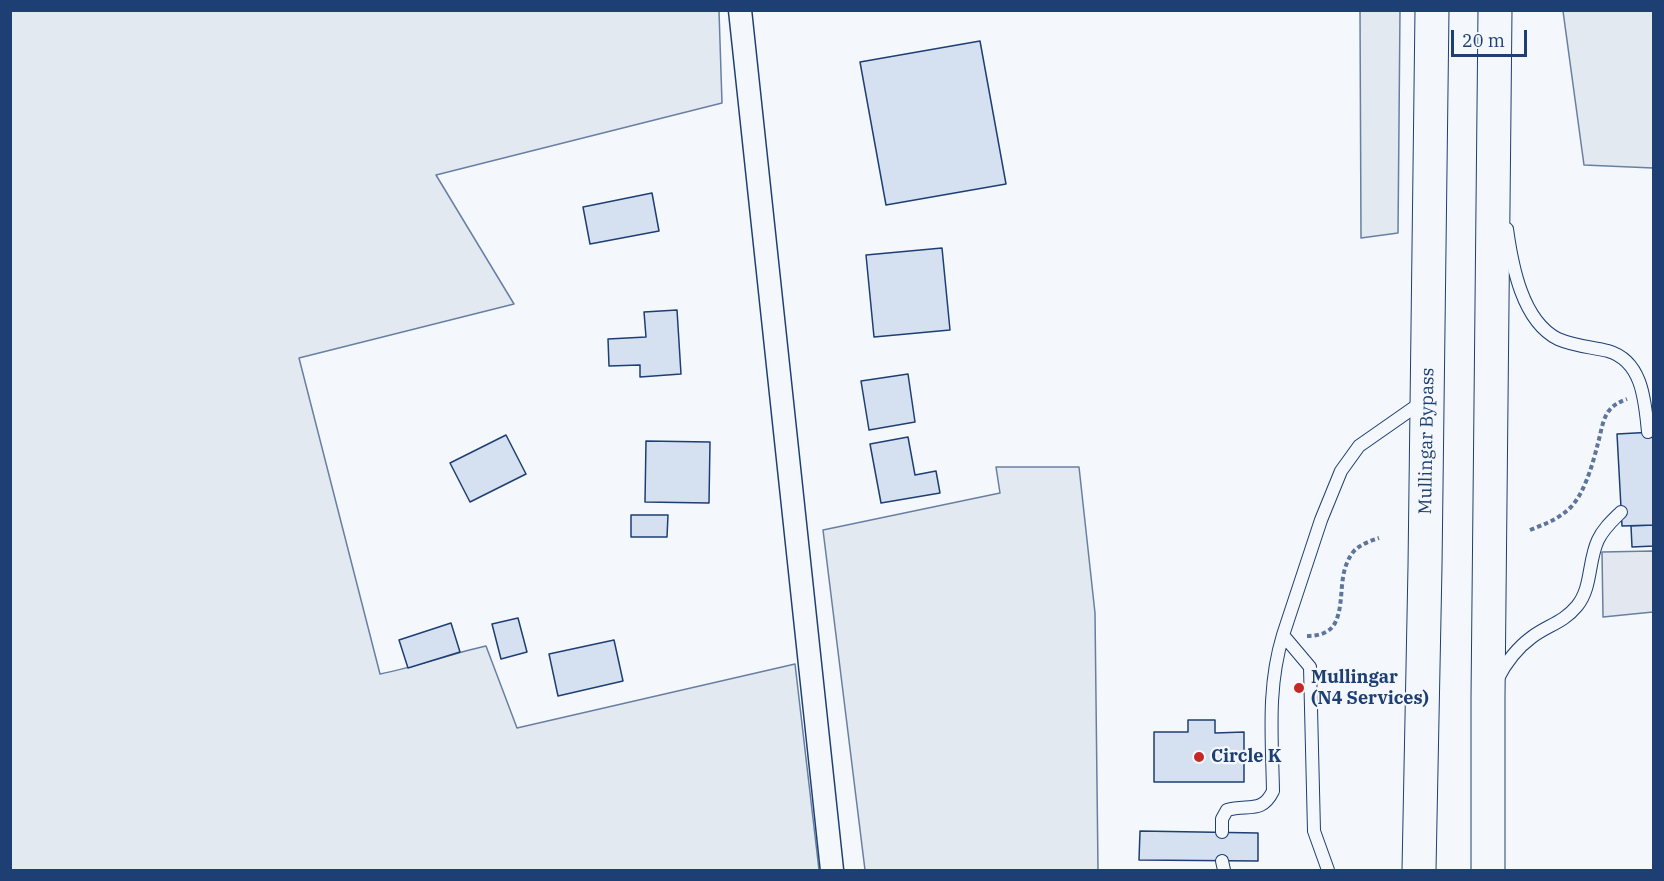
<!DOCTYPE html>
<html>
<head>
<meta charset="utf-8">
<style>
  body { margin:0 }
  #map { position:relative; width:1664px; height:881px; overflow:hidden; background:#f4f7fb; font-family:"IBM Plex Serif",serif }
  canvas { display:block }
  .frame { position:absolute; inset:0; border:12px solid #1d3f73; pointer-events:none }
  .scale { position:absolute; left:1451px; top:30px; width:76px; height:27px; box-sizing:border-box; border:3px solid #1d3f73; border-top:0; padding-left:8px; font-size:18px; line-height:21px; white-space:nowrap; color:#1d3f73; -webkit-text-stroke:4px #f4f7fb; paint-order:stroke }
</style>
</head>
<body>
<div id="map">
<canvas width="1664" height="881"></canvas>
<div class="frame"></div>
<div class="scale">20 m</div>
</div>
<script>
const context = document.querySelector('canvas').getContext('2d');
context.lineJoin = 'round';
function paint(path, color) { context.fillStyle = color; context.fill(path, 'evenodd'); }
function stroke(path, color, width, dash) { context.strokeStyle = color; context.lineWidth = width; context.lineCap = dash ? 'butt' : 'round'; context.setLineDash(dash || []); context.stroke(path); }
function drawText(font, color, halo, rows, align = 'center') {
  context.font = font + ' "IBM Plex Serif",serif'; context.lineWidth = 4.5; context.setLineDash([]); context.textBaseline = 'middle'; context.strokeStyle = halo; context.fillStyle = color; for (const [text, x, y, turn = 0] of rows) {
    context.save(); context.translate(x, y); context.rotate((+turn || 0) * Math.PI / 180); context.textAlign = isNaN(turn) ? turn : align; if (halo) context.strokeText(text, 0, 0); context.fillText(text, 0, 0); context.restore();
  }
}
const green = new Path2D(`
  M10 11H719L722 103 436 175 514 304 299 358 380 674C416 667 450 654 486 646L517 728 795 664 819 870H11Z
  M1360 11H1400L1398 233 1361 238Z
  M1563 11H1653V168L1584 165Z
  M996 467H1079L1095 613 1098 870H865L823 530 1000 493Z`);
paint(green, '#e3e9f0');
stroke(green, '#687fa3', 1.5);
const parking = new Path2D(`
  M1653 551V612L1603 617 1602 552Z`);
paint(parking, '#e3e8f0');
stroke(parking, '#687fa3', 1.5);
const building = new Path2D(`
  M980 41 1006 184 886 205 860 62Z
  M652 193 659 231 590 244 583 207Z
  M942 248 950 330 874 337 866 255Z
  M677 310 681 374 640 377V365L609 366 608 339 646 337 644 312Z
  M908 374 915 422 869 430 861 381Z
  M1654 432V525L1622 526 1617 434Z
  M506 435 526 474 470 502 450 463Z
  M908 437 915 475 936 471 940 493 881 503 870 444Z
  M646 441 710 442 709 503 645 502Z
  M631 515H668L667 537H631Z
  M1654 525V546L1632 547 1631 526Z
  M518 618 527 652 501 659 492 624Z
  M451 623 460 652 408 668 399 640Z
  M614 640 623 681 558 696 549 654Z
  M1188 720H1215V733L1244 732V782H1154V732H1188Z
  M1140 831 1258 833V861L1139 860Z`);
paint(building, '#d5e0f0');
stroke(building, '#1d3f73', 1.5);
const service = new Path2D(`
  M1507 229C1512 265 1522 321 1558 339 1574 346 1591 347 1608 351 1643 361 1645 402 1648 432
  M1497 680C1505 664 1517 648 1532 637 1548 625 1563 623 1577 606 1592 588 1588 561 1598 540 1603 529 1612 521 1621 512
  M1222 832V819L1227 810C1248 804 1262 814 1273 791 1272 737 1267 687 1283 635
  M1222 861 1224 870
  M1328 870 1314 831 1310 667 1283 635 1321 520 1341 471 1359 446 1422 402`);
const minor = new Path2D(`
  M740 10 832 870`);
const trunk = new Path2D(`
  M1419 870 1425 566 1432 10
  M1488 870V697L1495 10`);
stroke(service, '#1d3f73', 14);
stroke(minor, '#1d3f73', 25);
stroke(trunk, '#1d3f73', 35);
stroke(new Path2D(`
  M1530 530C1545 524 1559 519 1571 507 1585 492 1593 463 1598 443 1601 433 1602 421 1608 412 1613 405 1619 402 1627 399
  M1307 636C1318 636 1330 633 1335 623 1346 601 1336 573 1354 551 1361 544 1370 541 1379 538`), '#5e769c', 4, [4.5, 3]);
stroke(service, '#f4f7fb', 12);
stroke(minor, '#f4f7fb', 22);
stroke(trunk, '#f4f7fb', 33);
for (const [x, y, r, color] of [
  [1299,688,6,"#c62828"],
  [1199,757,6,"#c62828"]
]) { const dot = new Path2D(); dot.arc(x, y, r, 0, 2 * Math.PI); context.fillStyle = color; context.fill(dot); stroke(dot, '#f4f7fb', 2); }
drawText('18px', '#1d3f73', '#f4f7fb', [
  ["Mullingar Bypass",1427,441,-89]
]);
drawText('bold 18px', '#1d3f73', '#f4f7fb', [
  ["Mullingar",1311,678],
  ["(N4 Services)",1311,699],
  ["Circle K",1211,757]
], 'left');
</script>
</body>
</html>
